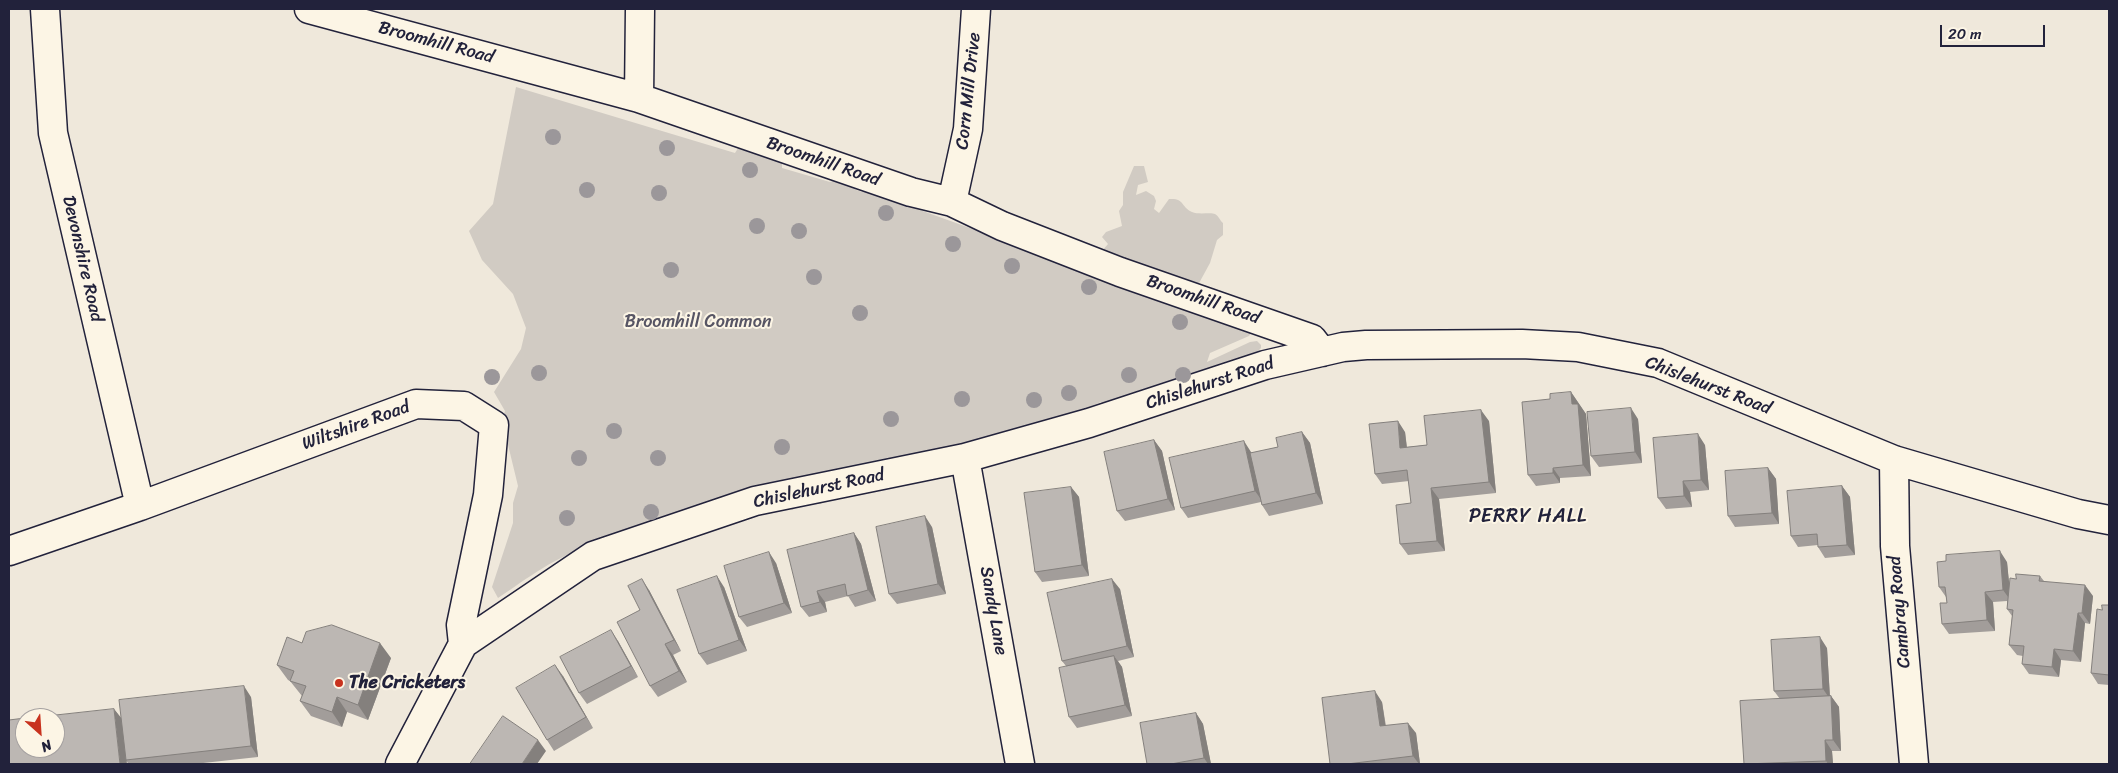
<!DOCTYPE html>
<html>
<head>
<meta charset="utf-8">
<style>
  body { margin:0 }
  #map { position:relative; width:2118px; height:773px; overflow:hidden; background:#efe8db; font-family:Sriracha,sans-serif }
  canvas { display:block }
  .frame { position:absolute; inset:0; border:10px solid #22223b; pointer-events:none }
  .north { position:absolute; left:15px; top:708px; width:50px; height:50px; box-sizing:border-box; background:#fcf5e5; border:1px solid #a5a1a1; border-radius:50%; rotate:154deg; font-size:14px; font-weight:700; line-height:20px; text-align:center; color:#22223b }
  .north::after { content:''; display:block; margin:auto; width:18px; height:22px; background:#c8321e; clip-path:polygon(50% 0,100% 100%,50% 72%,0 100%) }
  .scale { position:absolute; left:1940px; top:25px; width:105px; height:22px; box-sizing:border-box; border:2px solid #22223b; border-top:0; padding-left:6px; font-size:15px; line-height:18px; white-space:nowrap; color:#22223b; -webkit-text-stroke:4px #fcf5e5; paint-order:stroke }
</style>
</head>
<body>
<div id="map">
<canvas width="2118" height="773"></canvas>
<div class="frame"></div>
<div class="north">N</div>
<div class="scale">20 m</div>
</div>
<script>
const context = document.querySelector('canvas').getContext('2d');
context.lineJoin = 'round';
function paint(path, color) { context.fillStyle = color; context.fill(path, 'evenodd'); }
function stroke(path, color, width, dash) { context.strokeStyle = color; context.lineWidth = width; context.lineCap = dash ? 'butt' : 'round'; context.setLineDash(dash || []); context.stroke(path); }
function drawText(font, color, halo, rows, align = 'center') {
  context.font = font + ' Sriracha,sans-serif'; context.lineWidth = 4; context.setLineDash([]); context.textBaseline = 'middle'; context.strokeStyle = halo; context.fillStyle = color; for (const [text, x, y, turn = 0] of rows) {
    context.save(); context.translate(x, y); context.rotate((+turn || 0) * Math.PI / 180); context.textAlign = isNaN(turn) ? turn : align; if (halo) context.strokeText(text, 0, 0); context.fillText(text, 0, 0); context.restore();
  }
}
paint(new Path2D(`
  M516 87 735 153 740 145 782 160V168L830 182 835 180 844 185 853 184 856 190 862 192 864 190 919 208 920 210 992 236 1128 263 1120 255 1110 256 1102 251 1108 244 1102 237 1106 232 1122 226 1119 211 1123 205V192L1134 166H1144L1148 182 1138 185 1136 195 1146 191 1154 196 1156 201 1154 209 1159 213 1169 199C1185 198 1180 206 1192 212 1199 215 1211 212 1215 214 1219 216 1220 221 1223 223V235L1217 240 1210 263 1198 285 1254 329 1249 336 1210 353 1207 362 1250 342 1257 341 1261 345V348L1258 351 1203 374 1191 395 1180 408 1170 411 1106 407 1101 402 1014 440 910 478 907 485 902 486 887 477 823 500 821 504H818L810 499 801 501 793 510 784 507 591 546C556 556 528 578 498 598L492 587 513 523V503L518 486 502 420 505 411 494 392 521 349 526 328 513 294 482 260 469 231 493 204Z`), '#d1cbc3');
const street = new Path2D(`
  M45 9 53 133 140 506
  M309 9 639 98 911 192 952 202 1002 226 1120 272 1312 339 1322 352
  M639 98 640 9
  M952 202 968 129 976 9
  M965 458 1020 764
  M1894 460 1895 546 1914 764
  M9 551 140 506 416 404 464 406 494 425 488 495 461 625 463 644
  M400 764 463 644 593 556 755 501 965 458 1089 423 1265 365 1343 347 1366 345 1522 344 1578 347 1658 363 1894 460 2078 514 2109 520`);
stroke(street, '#22223b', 31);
stroke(street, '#fcf5e5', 28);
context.fillStyle = '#9b979a';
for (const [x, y] of [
  [553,137],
  [667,148],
  [750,170],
  [587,190],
  [659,193],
  [886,213],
  [757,226],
  [799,231],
  [953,244],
  [1012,266],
  [671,270],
  [814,277],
  [1089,287],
  [860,313],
  [1180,322],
  [539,373],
  [1129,375],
  [1183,375],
  [492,377],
  [1069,393],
  [962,399],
  [1034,400],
  [891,419],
  [614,431],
  [782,447],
  [579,458],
  [658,458],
  [651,512],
  [567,518]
]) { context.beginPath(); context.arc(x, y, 8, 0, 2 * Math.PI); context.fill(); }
paint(new Path2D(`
  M1571 392 1586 414 1591 476 1560 478V483L1536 486 1528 475 1550 399Z
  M1638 419 1642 463 1599 467 1591 456Z
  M1489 421 1496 493 1439 499 1445 551 1408 555 1400 544 1411 503 1409 481 1382 484 1375 474 1405 432 1407 447 1427 445Z
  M1302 432 1310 443 1323 504 1269 516 1262 505 1261 502 1188 518 1181 508 1251 452 1252 453 1278 447Z
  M1154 440 1162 451 1175 510 1125 521 1117 511Z
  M1705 445 1709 490 1690 492 1692 507 1666 509 1658 498Z
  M1768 468 1776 479 1779 524 1735 527 1728 516Z
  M1842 486 1850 497 1855 555 1825 558 1818 547V545L1798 547 1791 536Z
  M1071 487 1079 497 1089 576 1042 582 1035 572Z
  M932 527 946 594 897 604 889 594Z
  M854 533 861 544 876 601 855 607 848 596 825 602 827 612 809 617 801 607Z
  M2007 562 2009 584 2016 579 2040 576 2044 581 2093 596 2090 624 2085 623 2081 662 2061 660 2059 677 2029 674 2022 664 2023 656 2017 655 2009 645 2012 616 2007 609V601L1993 602 1995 631 1949 634 1942 624 1947 603 1946 597 1939 587Z
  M776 563 792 613 747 627 739 617Z
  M724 587 747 651 707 665 699 654Z
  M1120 589 1134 657 1118 661 1122 667 1132 716 1077 728 1069 717 1066 666 1062 661Z
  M649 590 681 651 673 655 687 682 658 697 650 686 640 610Z
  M2109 605V685L2098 684 2091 673Z
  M618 641 638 677 587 704 579 693Z
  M302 643 391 658 368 720 347 712 342 727 311 716 300 701 302 696 290 681 288 680 277 665Z
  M1827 648 1830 696H1831L1839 707 1841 751H1832L1833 764H1744L1780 699 1774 691Z
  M563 676 593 728 554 751 547 740Z
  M251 697 258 757 194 764H129L126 761 114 709 121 718Z
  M1382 702 1386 726 1416 733 1420 764H1330Z
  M1196 713 1203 724 1211 764H1147Z`), '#a29d9a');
paint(new Path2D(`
  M1571 392 1586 414 1591 476 1583 465 1572 404Z
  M1631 408 1638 419 1642 463 1635 452Z
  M1481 410 1489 421 1496 493 1489 482Z
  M1398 421 1405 432 1408 459 1400 448Z
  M1302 432 1310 443 1323 504 1316 493Z
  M1698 434 1705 445 1709 490 1701 480Z
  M1154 440 1162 451 1175 510 1168 499Z
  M1244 441 1251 452 1263 502 1255 491Z
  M1553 468 1560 478V483L1553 473Z
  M1768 468 1776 479 1779 524 1772 513Z
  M1683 481 1690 492 1692 507 1684 496Z
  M1842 486 1850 497 1855 555 1847 545Z
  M1071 487 1079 497 1089 576 1082 565Z
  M1431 488 1439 499 1445 551 1437 541Z
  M925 516 932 527 946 594 938 584Z
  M854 533 861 544 876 601 868 590Z
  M2000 551 2007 562 2011 601 2003 590Z
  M769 552 776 563 792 613 784 603Z
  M717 576 724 587 747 651 739 640Z
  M642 579 649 590 681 651 674 640Z
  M1112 579 1120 589 1134 657 1127 646Z
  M2085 585 2093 596 2090 624 2082 613Z
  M817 591 825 602 827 612 820 602Z
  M1985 592 1993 602 1995 631 1987 620Z
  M2078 613 2085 623 2081 662 2073 651Z
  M611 630 618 641 638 677 631 666Z
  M1820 637 1827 648 1830 699 1823 689Z
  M380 643 391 658 368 720 358 705Z
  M665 644 673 655 687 682 679 671Z
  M2054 649 2061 660 2059 677 2052 667Z
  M1114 656 1122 667 1132 716 1125 705Z
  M555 665 563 676 593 728 586 717Z
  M244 686 251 697 258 757 251 746Z
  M1375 691 1382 702 1387 737 1380 726Z
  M1831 696 1839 707 1841 751 1833 740Z
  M337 697 347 712 342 727 332 712Z
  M114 709 122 719 127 764H120Z
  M1196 713 1203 724 1211 764H1208L1204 758Z
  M1408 723 1416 733 1420 764H1419L1413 756Z
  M538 740 546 751 537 764H522Z
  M1825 740 1832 751 1833 764H1828L1826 761Z`), '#84807d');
const building = new Path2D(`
  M1571 392 1572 404H1578L1583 465 1553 468V473L1528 475 1522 402 1550 399V394Z
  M1631 408 1635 452 1591 456 1587 412Z
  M1481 410 1489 482 1431 488 1437 541 1400 544 1396 505 1411 503 1407 470 1375 474 1369 424 1398 421 1400 448 1427 445 1424 416Z
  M1302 432 1316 493 1262 505 1250 453 1278 447 1276 438Z
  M1698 434 1701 480 1683 481 1684 496 1658 498 1653 438Z
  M1154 440 1168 499 1117 511 1104 452Z
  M1244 441 1255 491 1181 508 1169 458Z
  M1768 468 1772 513 1728 516 1725 471Z
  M1842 486 1847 545 1818 547 1817 534 1791 536 1787 491Z
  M1071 487 1082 565 1035 572 1024 493Z
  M925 516 938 584 889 594 876 527Z
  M854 533 868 590 847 596 845 584 817 591 820 602 801 607 787 550Z
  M2000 551 2003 590 1985 592 1987 620 1942 624 1940 603H1947L1945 587H1939L1937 562 1946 561V555Z
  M769 552 784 603 739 617 724 566Z
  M2016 574 2040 576 2039 581 2085 585 2082 613H2078L2073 651 2054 649 2052 667 2022 664 2024 646 2009 645 2013 610 2007 609 2010 578 2016 579Z
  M717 576 739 640 699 654 677 590Z
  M642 579 674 640 665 644 679 671 650 686 617 622 640 610 628 586Z
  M1112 579 1127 646 1062 661 1047 593Z
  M2102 605H2109V675L2091 673 2097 609 2102 610Z
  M332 625 380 643 358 705 337 697 332 712 300 701 306 686 290 681 294 671 277 665 287 637 302 643 306 632Z
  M611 630 631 666 579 693 560 657Z
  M1820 637 1823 689 1774 691 1771 640Z
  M1114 656 1125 705 1069 717 1059 668Z
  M555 665 586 717 547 740 516 688Z
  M244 686 251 746 126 760 119 700Z
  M1375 691 1380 726 1408 723 1413 756 1347 764H1330L1322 698Z
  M1831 696 1833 740H1825L1826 761 1744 764 1740 701Z
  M114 709 120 764H9V720L25 718V748H55V718H29Z
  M1196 713 1204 758 1171 764H1147L1140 723Z
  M503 716 538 740 522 764H470Z`);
paint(building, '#bcb7b3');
stroke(building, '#84807d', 1);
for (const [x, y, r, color] of [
  [339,683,5,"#c8321e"]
]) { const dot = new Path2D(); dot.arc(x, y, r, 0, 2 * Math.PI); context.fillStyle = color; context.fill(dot); stroke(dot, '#fcf5e5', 2); }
drawText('18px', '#22223b', '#fcf5e5', [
  ["Broomhill Road",436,43,15],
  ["Corn Mill Drive",969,91,-84],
  ["Broomhill Road",823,162,19],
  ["Devonshire Road",82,259,77],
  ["Broomhill Road",1203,300,19],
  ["Chislehurst Road",1210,384,-18],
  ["Chislehurst Road",1708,386,21],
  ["Wiltshire Road",356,426,-20],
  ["Chislehurst Road",819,489,-12],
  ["Sandy Lane",993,611,80],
  ["Cambray Road",1900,612,-95]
]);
drawText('18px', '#575564', '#fcf5e5', [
  ["Broomhill Common",698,322]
]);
drawText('bold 18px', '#22223b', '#fcf5e5', [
  ["The Cricketers",349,683]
], 'left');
context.letterSpacing = '1px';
drawText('20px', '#22223b', '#fcf5e5', [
  ["PERRY HALL",1528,517]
]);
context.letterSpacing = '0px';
</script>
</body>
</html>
